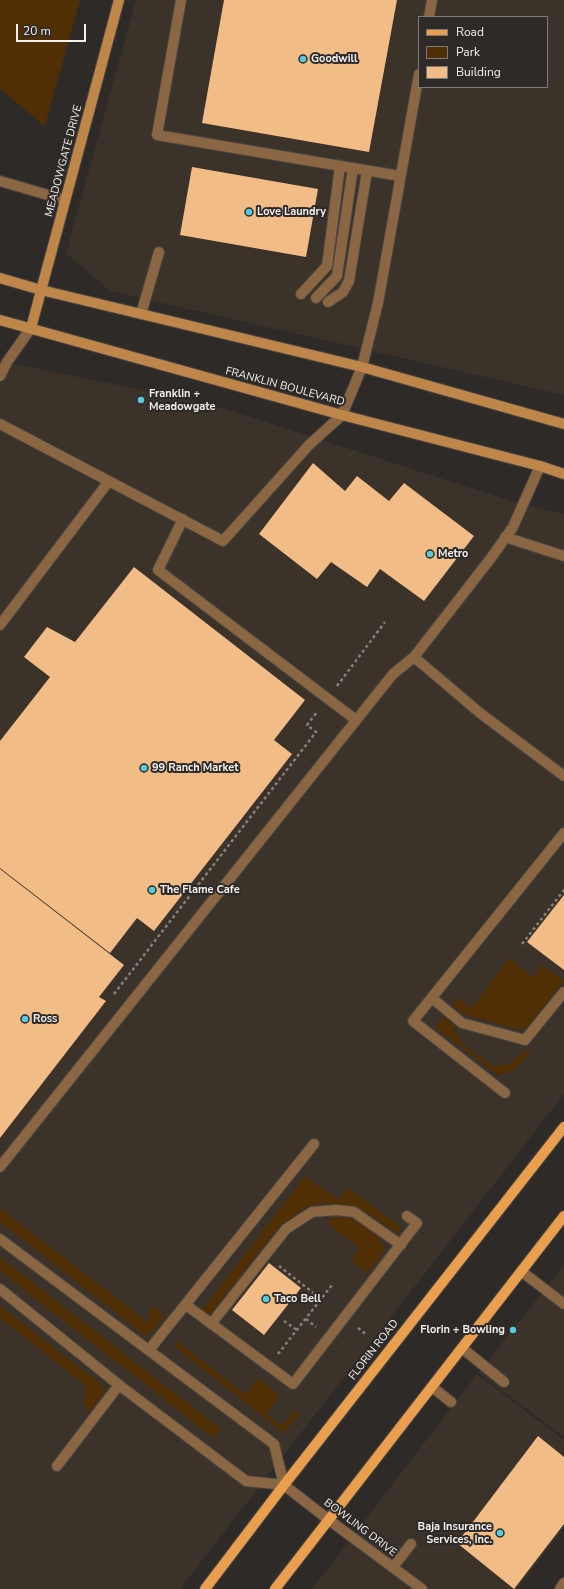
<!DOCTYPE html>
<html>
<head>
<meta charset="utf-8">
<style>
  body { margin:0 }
  #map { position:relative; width:564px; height:1589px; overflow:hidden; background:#2e2a27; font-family:"Nunito Sans",sans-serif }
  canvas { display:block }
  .legend { position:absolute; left:418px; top:16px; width:130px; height:72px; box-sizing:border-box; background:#2e2a27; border:1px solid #7d7a77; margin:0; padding:5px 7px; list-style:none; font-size:12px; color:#f4f1ef }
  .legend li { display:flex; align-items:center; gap:8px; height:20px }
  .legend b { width:20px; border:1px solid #7d7a77 }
  .scale { position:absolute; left:16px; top:24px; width:70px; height:18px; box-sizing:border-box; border:2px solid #f4f1ef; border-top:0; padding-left:5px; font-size:12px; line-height:14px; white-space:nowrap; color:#f4f1ef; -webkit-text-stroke:3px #2e2a27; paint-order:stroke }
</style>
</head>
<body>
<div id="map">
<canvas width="564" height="1589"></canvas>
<ul class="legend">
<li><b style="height:5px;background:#e99f4e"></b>Road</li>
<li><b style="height:11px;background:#512f04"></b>Park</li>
<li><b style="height:11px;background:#f2bc87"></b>Building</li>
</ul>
<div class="scale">20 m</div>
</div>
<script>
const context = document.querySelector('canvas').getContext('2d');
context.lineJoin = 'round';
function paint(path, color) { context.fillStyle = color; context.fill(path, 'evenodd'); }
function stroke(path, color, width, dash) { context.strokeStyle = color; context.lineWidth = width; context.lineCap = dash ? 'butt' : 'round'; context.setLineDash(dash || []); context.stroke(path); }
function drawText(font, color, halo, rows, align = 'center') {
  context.font = font + ' "Nunito Sans",sans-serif'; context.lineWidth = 4; context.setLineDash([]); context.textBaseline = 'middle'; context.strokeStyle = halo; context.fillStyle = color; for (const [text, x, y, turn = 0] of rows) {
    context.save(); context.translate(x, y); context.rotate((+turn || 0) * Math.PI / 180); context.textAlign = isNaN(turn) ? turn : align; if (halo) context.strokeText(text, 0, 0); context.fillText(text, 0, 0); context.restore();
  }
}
paint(new Path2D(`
  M136 0H564V395L110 291 66 253ZM419 17H547V87H419Z
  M7 362 213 405 521 504 564 514V1094L180 1589H0V372Z
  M564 1265V1437L478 1373Z
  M477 1374 564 1440V1528L517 1589H312Z`), '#3b322a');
paint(new Path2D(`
  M0 0H80L45 126 0 89Z
  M509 958 533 977 542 965 564 981 528 1026 520 1030 464 1014 452 1005 459 997 468 1007 473 1006Z
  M443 1017C456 1021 454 1035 463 1044 472 1052 484 1059 494 1066L509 1064 528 1049 531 1050C522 1062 513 1077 496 1074L435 1027Z
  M305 1176 339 1200 348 1188 401 1227 397 1233 369 1214 356 1208 325 1203 304 1208 276 1230 208 1317 201 1312Z
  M0 1208 149 1323 151 1305 162 1314 163 1318 149 1335 144 1334 0 1222Z
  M344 1217C367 1223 372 1229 386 1249L367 1273 351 1260 360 1248 327 1223 332 1218Z
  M0 1257 221 1429 214 1438 0 1271Z
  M0 1306 101 1384 105 1392 90 1411 84 1406 85 1385 0 1318Z
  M177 1341 245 1394 258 1378 280 1396 266 1414 282 1426 295 1410 299 1414 284 1433 174 1346Z`), '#512f04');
paint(new Path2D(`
  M224 0H397L369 152 202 123Z
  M192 167 318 189 306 257 180 235Z
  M313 463 345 491 357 476 389 501 404 483 474 536 424 601 380 569 367 587 331 562 317 579 259 534Z
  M134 567 305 700 274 740 292 754 154 931 137 918 110 953 0 868V741L50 677 24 657 47 627 75 642Z
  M0 869 124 965 99 997 106 1001 0 1138Z
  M564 895V970L527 942Z
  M269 1263 301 1288 264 1335 232 1310Z
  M538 1436 564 1457V1524L514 1589 457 1543Z`), '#f2bc87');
const lane = new Path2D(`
  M181 0 157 135 400 176
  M429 17 432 0
  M0 181 65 200
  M301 294 327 266 340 166
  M316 298 337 276 353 168
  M328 302 343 292 349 281 367 171
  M141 314 159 252
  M0 376 7 362 31 328
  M0 424 223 541 309 445 342 415 362 367 378 303 419 74
  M183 519 158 570 356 720
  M505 537 564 556
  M0 625 109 481
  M414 657 480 713 564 776
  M432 998 462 1023 525 1040 564 992
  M505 1093 413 1021 564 833
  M0 1167 393 674 414 657 491 558 513 527 540 466
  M0 1239 274 1444 284 1485 246 1481 119 1385 0 1289
  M521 1271 564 1304
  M186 1305 293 1384 417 1223 407 1216
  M211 1324 286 1229 312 1212 336 1210 354 1212 401 1245
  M462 1348 504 1382
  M149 1350 314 1144
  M432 1387 451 1402
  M57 1466 119 1385
  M393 1567 411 1544
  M560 1589 564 1583`);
const street = new Path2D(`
  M284 1485 329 1520 422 1589`);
const secondary = new Path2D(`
  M0 278 41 290 362 367 564 424
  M0 320 342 415 540 466 564 474
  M31 328 119 0`);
const primary = new Path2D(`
  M205 1589 284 1485 564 1127
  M275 1589 564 1216`);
stroke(lane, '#4a4643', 12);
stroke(street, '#4a4643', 12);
stroke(secondary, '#4a4643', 12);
stroke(primary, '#4a4643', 12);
stroke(new Path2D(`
  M337 686 385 622
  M522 944 564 890
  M114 994 316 732 307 725 317 712
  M279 1266 321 1299
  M306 1319 316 1327
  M284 1321 297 1330
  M358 1328 367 1335
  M278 1354 332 1285`), '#84817e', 2.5, [3, 3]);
stroke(lane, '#8a6642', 10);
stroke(street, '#8a6642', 10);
stroke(secondary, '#bf864a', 10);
stroke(primary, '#e99f4e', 10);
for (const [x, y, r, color] of [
  [303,59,4,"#55cadf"],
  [249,212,4,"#55cadf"],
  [141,400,4,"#55cadf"],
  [430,554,4,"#55cadf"],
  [144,768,4,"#55cadf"],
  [152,890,4,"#55cadf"],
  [25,1019,4,"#55cadf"],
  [266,1299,4,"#55cadf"],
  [513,1330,4,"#55cadf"],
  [500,1533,4,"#55cadf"]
]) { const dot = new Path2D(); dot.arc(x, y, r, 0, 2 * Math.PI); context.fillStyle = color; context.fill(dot); stroke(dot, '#2e2a27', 1.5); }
drawText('bold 11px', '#f4f1ef', '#2e2a27', [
  ["Goodwill",311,59],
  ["Love Laundry",257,212],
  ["Franklin +",149,394],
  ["Meadowgate",149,407],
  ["Metro",438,554],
  ["99 Ranch Market",152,768],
  ["The Flame Cafe",160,890],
  ["Ross",33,1019],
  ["Taco Bell",274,1299],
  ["Florin + Bowling",505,1330,"right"],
  ["Baja Insurance",492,1527,"right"],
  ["Services, Inc.",492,1540,"right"]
], 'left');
drawText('11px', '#f4f1ef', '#2e2a27', [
  ["MEADOWGATE DRIVE",64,161,-75],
  ["FRANKLIN BOULEVARD",285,387,15],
  ["FLORIN ROAD",374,1350,-52],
  ["BOWLING DRIVE",360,1528,37]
]);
</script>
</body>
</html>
